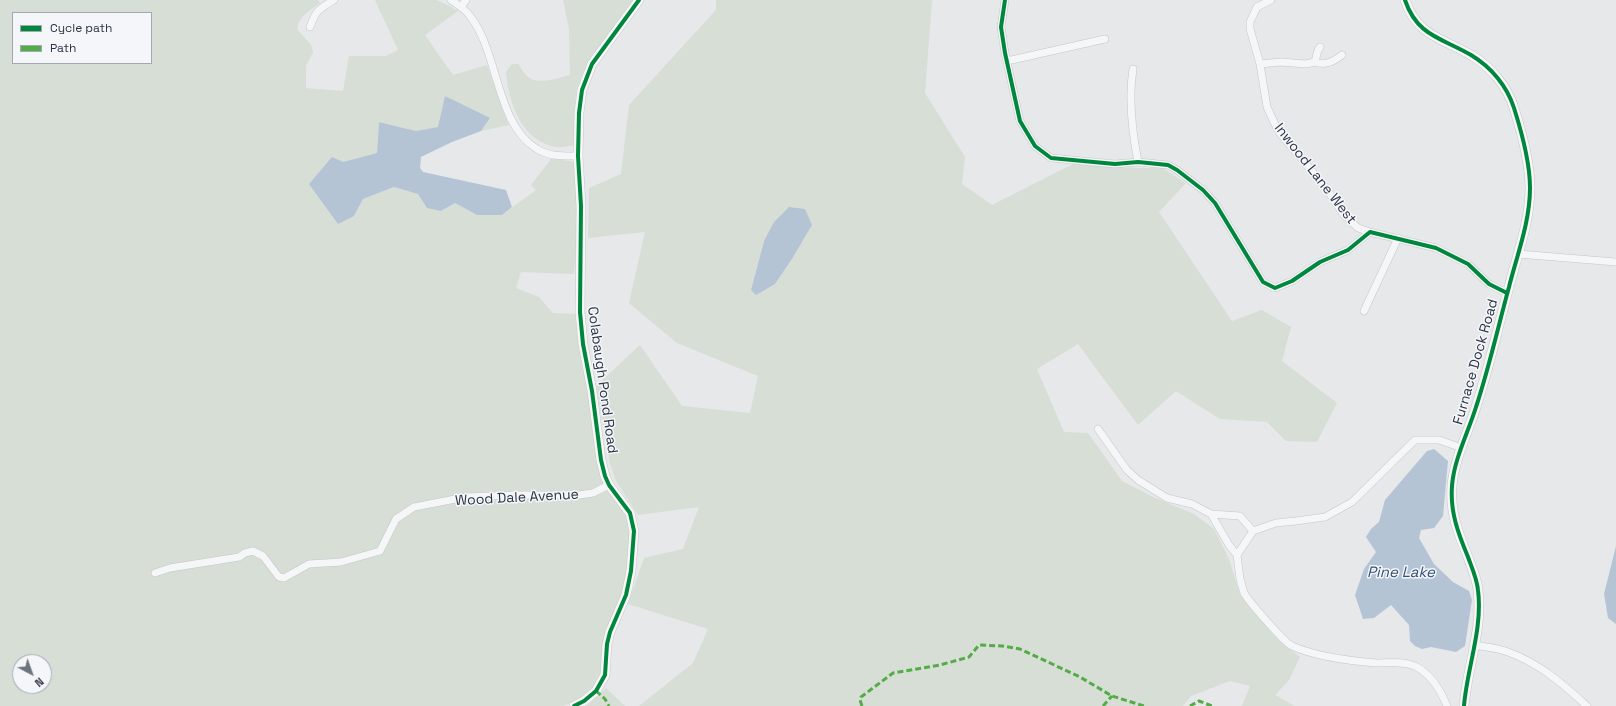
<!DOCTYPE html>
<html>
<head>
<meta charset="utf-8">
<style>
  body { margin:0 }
  #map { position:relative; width:1616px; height:706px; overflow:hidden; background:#e6e8ea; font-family:"Space Grotesk",sans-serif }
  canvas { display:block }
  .legend { position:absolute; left:12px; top:12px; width:140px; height:52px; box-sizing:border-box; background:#f4f6f9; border:1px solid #a4a8b1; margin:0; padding:5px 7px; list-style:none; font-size:12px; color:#2b3445 }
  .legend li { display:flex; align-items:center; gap:8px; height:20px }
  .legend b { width:20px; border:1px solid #a4a8b1 }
  .north { position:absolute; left:12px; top:654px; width:40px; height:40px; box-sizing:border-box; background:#f4f6f9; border:1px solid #a4a8b1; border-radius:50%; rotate:139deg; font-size:11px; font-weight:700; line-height:16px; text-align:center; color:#2b3445 }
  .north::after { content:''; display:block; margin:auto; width:14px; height:18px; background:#6c737f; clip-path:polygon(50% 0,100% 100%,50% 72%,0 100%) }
</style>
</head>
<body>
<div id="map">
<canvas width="1616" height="706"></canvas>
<ul class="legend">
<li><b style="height:5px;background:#00873e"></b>Cycle path</li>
<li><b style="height:5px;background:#54ac47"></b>Path</li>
</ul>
<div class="north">N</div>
</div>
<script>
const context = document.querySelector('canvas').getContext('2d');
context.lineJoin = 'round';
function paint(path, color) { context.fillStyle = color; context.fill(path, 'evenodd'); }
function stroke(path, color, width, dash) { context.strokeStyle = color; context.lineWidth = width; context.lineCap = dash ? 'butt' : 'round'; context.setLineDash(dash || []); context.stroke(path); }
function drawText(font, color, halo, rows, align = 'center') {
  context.font = font + ' "Space Grotesk",sans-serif'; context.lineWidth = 3; context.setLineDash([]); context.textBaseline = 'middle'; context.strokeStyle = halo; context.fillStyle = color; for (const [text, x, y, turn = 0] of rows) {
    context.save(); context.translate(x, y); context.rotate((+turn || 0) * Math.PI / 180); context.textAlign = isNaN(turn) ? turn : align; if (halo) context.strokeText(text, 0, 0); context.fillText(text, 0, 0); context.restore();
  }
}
paint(new Path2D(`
  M0 0H318L320 3C310 10 299 16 297 29L311 45 313 52 306 66V88L343 91 349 56H386L398 50 375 0H436L448 5 458 11 425 35 453 75 487 65 509 125 481 131 490 118 416 131 379 122 377 153 343 162 354 216 363 199 394 187 418 194 441 211 455 203 477 215H502L536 190 531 185 551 159 571 161 575 164C577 201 578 237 574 274L521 272 516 288 539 297 553 313 575 314 602 481 627 515 631 537 626 580 621 598 605 633V653L600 676 595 686 581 699 563 706H0ZM13 13H151V63H13ZM20 662H44V686H20Z
  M563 0H634C625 12 616 25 607 38 594 56 583 67 577 90 573 107 575 127 574 145 569 146 562 148 556 147 521 141 509 103 506 72L512 64H518C521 68 524 73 527 76 537 86 558 78 570 75L569 29Z
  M716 0H932L925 93 965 157 962 184 992 205 1073 164 1139 168H1162L1186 183 1159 212 1232 321 1262 310 1291 327 1282 361 1337 403 1317 442 1286 441 1267 422 1220 419 1176 391 1138 425 1078 344 1037 369 1064 432 1088 433 1122 481 1153 497 1194 514 1214 529 1229 559 1240 595 1277 639 1300 657 1289 680 1275 695 1295 706H1242L1250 686 1230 681 1191 696 1183 706H639L693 663 708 629 628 604 644 558 683 549 699 507 638 515 616 481 610 464 596 386 640 345 682 406 750 413 758 376 677 343 629 303 645 232 588 238 589 188 621 174 629 105 716 10ZM812 224 792 259 775 284 751 290 764 241Z
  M606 688 625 706H586L588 705Z`), '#d6ded6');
paint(new Path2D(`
  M445 96 490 118 481 131 452 142 421 157 420 168 423 172 506 190 512 207 502 215H477L455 203 441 211 427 208 418 194 394 187 363 199 354 216 338 224 309 184 332 157 343 162 377 153 379 122 416 131 438 127Z
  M789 207 805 209 812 225 792 259 775 284 756 295 751 290 764 241 774 222Z
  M1434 449 1448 461 1443 516 1434 528 1421 530 1419 538 1434 564 1453 582 1469 591 1472 600 1465 646 1456 652 1431 647 1422 649 1415 646 1410 641 1409 625 1391 605 1374 618 1363 619 1355 595 1364 569 1376 552 1366 537 1371 529 1379 522 1385 500 1427 451Z
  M1616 546V624L1608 618 1604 594Z`), '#b4c4d5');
const street = new Path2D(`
  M451 0C458 5 465 9 470 16 499 53 496 125 537 149 549 157 565 156 578 156
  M1005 0 1001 27 1005 53 1020 121 1035 146 1051 158 1115 164 1138 162 1168 165 1177 170 1203 190 1215 203 1263 282 1275 288 1292 281 1320 262 1348 250 1370 232 1436 248 1468 264 1489 284 1507 293
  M1271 0 1257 7 1250 22V29L1260 64 1267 107 1273 120 1279 132 1326 188 1344 215 1358 228 1370 232
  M461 7 466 0
  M310 27C316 10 319 9 334 0
  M1320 47 1318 50 1315 62C1326 66 1334 61 1342 55
  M1007 61 1105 39
  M1260 64 1281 62 1306 64 1315 62
  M1133 69C1128 99 1132 131 1138 162
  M1518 254 1616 262
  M1364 311 1398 238
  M1098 429 1127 470 1138 480 1167 498 1192 504 1211 514 1240 516 1253 531 1276 523 1296 521 1325 517 1352 502 1415 440H1439L1462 448
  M1211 514 1229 545 1237 555 1240 579 1244 593 1248 599C1255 608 1284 642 1292 646 1315 656 1351 661 1376 663 1389 663 1403 661 1415 666 1431 674 1441 691 1447 706
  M1237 555 1253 531
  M155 573 170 568 239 557 245 553 253 551 263 556 279 577 284 578 309 564 341 562 380 551 396 519 414 507 466 497 517 495H579L593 493 609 485
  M1474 645C1485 647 1498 648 1508 652 1539 663 1563 684 1587 706`);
const secondary = new Path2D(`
  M1405 0C1417 36 1442 38 1471 55 1491 67 1507 86 1514 108 1521 130 1530 165 1530 188 1530 222 1517 255 1509 287 1498 327 1489 368 1476 407 1468 433 1454 459 1452 486 1450 512 1458 533 1468 557 1472 568 1477 579 1478 590 1483 629 1467 668 1464 706
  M574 706 584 701 596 691 605 675 607 644 610 632 626 595 631 571 634 531 630 513 609 485 605 476 601 460 592 391 583 344 580 312 581 206 578 156 579 113 582 90 592 64 639 0`);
stroke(street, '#c4c6c8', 8);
stroke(secondary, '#c4c6c8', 10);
stroke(street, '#f5f6f7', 7);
stroke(secondary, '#f8f8f8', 9);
stroke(new Path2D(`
  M596 691 605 699 609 706
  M862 706 860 700 861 697 893 673 940 665 969 657 979 645 1002 646 1020 649 1080 677 1112 696 1144 706
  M1103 706 1112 696
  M1190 706 1199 701 1212 706`), '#54ac47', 3, [6, 3]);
stroke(new Path2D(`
  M1005 0 1001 27 1005 53 1020 121 1035 146 1051 158 1115 164 1138 162 1168 165 1177 170 1203 190 1215 203 1263 282 1275 288 1292 281 1320 262 1348 250 1370 232 1436 248 1468 264 1489 284 1507 293
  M1405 0C1417 36 1442 38 1471 55 1491 67 1507 86 1514 108 1521 130 1530 165 1530 188 1530 222 1517 255 1509 287 1498 327 1489 368 1476 407 1468 433 1454 459 1452 486 1450 512 1458 533 1468 557 1472 568 1477 579 1478 590 1483 629 1467 668 1464 706
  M574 706 584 701 596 691 605 675 607 644 610 632 626 595 631 571 634 531 630 513 609 485 605 476 601 460 592 391 583 344 580 312 581 206 578 156 579 113 582 90 592 64 639 0`), '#00873e', 4);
drawText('14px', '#2b3445', '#f4f6f9', [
  ["Inwood Lane West",1315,174,52],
  ["Furnace Dock Road",1476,362,-74],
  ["Colabaugh Pond Road",602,380,82],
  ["Wood Dale Avenue",517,498,-3]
]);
drawText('italic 15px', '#34527a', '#f4f6f9', [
  ["Pine Lake",1401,573]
]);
</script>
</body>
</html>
